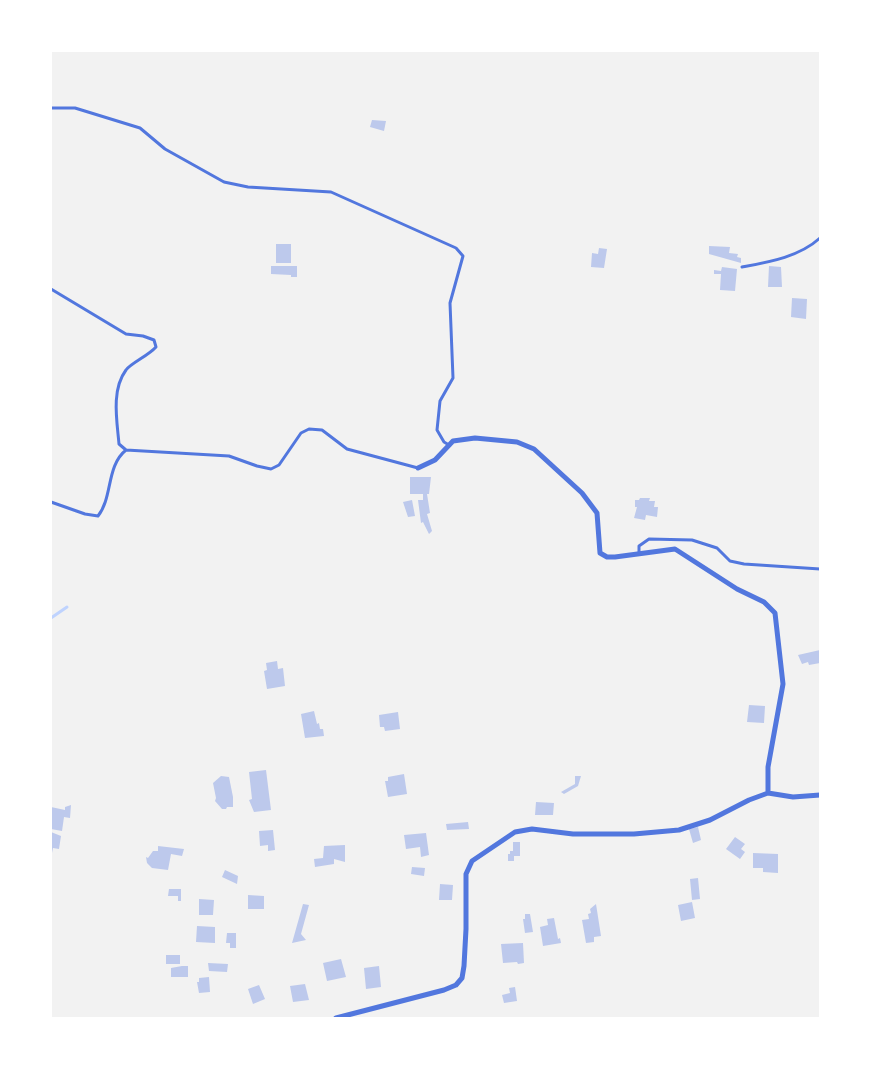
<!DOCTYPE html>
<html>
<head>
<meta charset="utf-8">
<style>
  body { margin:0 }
  #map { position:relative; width:871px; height:1069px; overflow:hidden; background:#f2f2f2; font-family:Karla,sans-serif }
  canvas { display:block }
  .frame { position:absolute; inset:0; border:52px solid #fff; pointer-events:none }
</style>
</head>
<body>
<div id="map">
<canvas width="871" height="1069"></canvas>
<div class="frame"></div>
</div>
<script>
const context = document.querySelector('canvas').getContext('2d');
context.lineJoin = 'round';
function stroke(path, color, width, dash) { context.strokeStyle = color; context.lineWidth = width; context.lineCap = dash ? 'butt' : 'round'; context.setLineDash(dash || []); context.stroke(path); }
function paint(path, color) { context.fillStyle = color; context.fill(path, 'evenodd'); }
stroke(new Path2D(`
  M51 618 67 607`), '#bfd3fe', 3);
paint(new Path2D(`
  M372 120 386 121 384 131 370 127Z
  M276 244H291V263H276Z
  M709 246 730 247 729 253 738 254 737 257 741 258V263L709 254Z
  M599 248 607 249 604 268 591 267 592 253 598 254Z
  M271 266H297V277H291V275L271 274Z
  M769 266 781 267 782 287H768Z
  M722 267 737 269 735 291 720 290 721 274H714V270L721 271Z
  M792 298 807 299 806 319 791 317Z
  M410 477H431L429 494H427L430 513 427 514 432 531 429 534 423 522 421 523 418 500H423V494H410Z
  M640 498H650L649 501H655L654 507H658L657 517 646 515 645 520 634 518 637 507H635V500H639Z
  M412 500 415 516 408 517 403 502Z
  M820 650V663L809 665 808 662 802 664 798 655Z
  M277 661 278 669 283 668 285 686 267 689 264 671 267 670 266 663Z
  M749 705 765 706 764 723 747 722Z
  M314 711 317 724 319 723 320 729H323L324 736 305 738 301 714Z
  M398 712 400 729 385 731 384 727H380L379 715Z
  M266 770 271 810 254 812 249 800 252 799 249 772Z
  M404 774 407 794 388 797 385 781H388V777Z
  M221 776 229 777 233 797V807H227L226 809H222L215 801 216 798 213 783Z
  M575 776H581L578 786 564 794 561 792 575 784Z
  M536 802 554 803 553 815H535Z
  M71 805 70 818 64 817 62 831 51 829V807L65 810V807Z
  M468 822 469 829 447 830 446 824Z
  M698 827 701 840 693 843 689 829Z
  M273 830 275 850 268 851V845L260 846 259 831Z
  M51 832 61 836 59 849 53 848 52 853Z
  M426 833 429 855 421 857 420 847 406 849 404 835Z
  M735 837 745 844 741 849 745 852 740 859 726 849Z
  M513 842H520V856H514V861H508V854H510V851H513Z
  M345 845V862L334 859V864L315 867 314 859 323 858 324 846Z
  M158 846 184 849 182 856 171 854 168 870 152 868 147 863 146 857 148 858 153 851H158Z
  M753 853 778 854V873L763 872V868H753Z
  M412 867 425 868 424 876 411 874Z
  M225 870 238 876 237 884 222 877Z
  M698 878 700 899 692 900 690 879Z
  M440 884 453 885 452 900H439Z
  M169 889H181V901H178V896H168Z
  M248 895 264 896V909H248Z
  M199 899 214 900 213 915H199Z
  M692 902 695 918 681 921 678 905Z
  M303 904 309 905 301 934 306 940 292 943Z
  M596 904 601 936 594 937V942L586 943 582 920 589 919 588 914 591 913 590 909Z
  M525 914H530L533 932 525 933 523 919H525Z
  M554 918 558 939 560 938 561 943 543 946 540 927 548 925 547 919Z
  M197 926 215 927V943L196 942Z
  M227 933H236V948H230V943H226Z
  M523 943 524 963 518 964 517 962 503 963 501 944Z
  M166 955H180V964H166Z
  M341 959 346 977 327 981 323 963Z
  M208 963 228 964 227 972 209 971Z
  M182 966H188V977H171V968Z
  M379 966 381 987 366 989 364 968Z
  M209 977 210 992 199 993 197 982H199V978Z
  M305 984 309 1000 293 1002 290 986Z
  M259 985 265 999 253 1004 248 989Z
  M515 987 517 1001 504 1003 502 995 510 993 509 988Z`), '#bdc9ec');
stroke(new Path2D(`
  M51 108H75L140 128 165 149 224 182 248 187 331 192 456 248 463 256 450 303 453 378 440 401 437 430 444 442 449 445
  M742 267C769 262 799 257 820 238
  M51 289 126 334 143 336 154 340 156 347C148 356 131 363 126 370 111 390 117 421 119 444L126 450 229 456 257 466 271 469 279 465 301 433 309 429 322 430 347 449 418 468
  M51 502 85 514 98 516C113 497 106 466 126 450
  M639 554V546L649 539 692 540 717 548 730 561 744 564 820 569`), '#5277de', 3);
stroke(new Path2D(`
  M418 468 435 460 453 441 475 438 517 442 534 449 582 493 597 513 600 553 607 557H615L675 549 737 589 764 602 775 613 783 684 768 767V793
  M336 1018 444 990 456 985 462 978 464 966 466 929V874L472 861 515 832 532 829 573 834H634L679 830 710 820 749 800 768 793 793 797 820 795`), '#5277de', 5);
</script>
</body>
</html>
